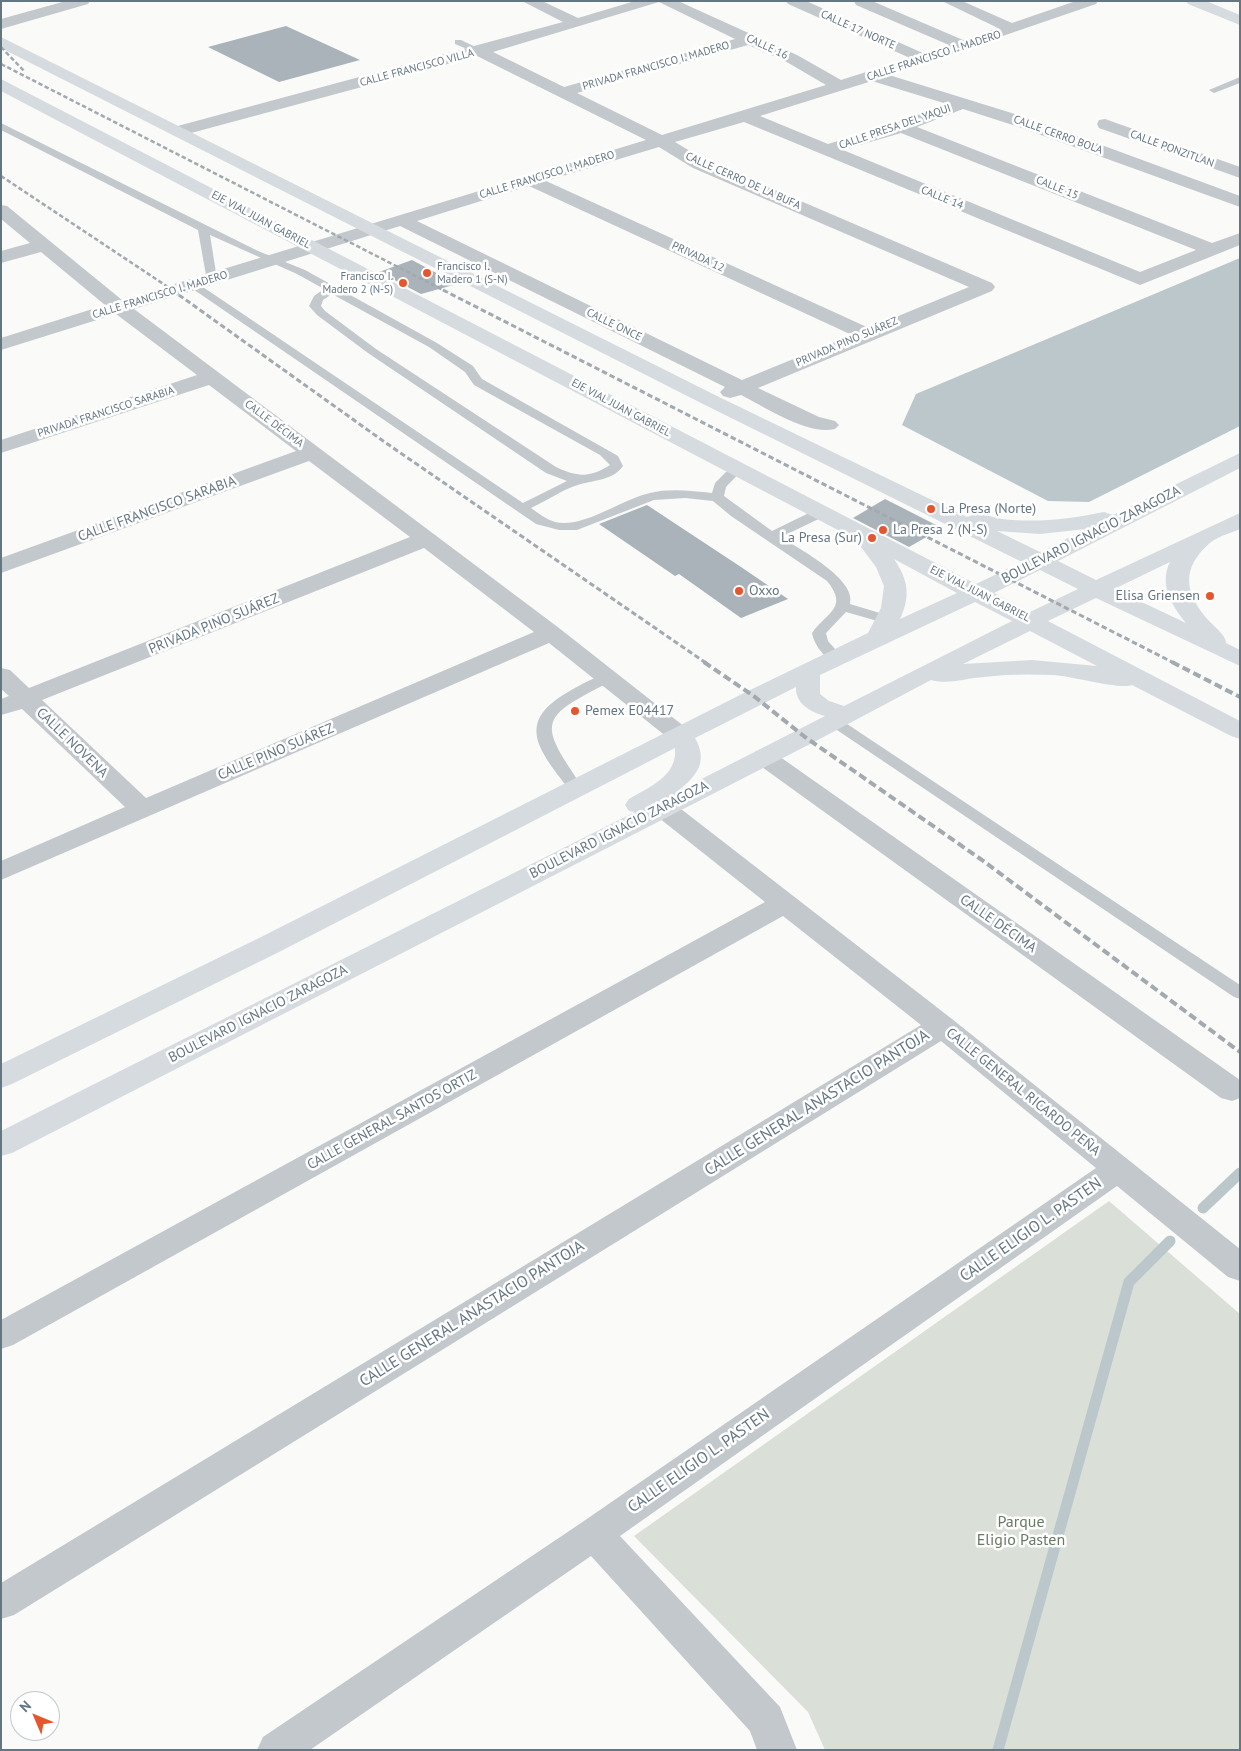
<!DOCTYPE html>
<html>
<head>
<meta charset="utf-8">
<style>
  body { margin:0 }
  #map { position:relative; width:1241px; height:1751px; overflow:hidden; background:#fafaf8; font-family:"PT Sans",sans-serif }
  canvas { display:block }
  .frame { position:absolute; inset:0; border:2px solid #657683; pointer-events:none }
  .north { position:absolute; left:10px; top:1691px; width:50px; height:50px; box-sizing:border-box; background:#fff; border:1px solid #c1c8cd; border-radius:50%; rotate:315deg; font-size:14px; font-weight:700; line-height:20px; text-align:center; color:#657683 }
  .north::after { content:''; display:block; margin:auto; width:18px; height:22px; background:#e4572e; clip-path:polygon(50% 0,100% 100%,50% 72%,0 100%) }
</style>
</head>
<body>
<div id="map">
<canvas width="1241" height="1751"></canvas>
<div class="frame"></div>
<div class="north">N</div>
</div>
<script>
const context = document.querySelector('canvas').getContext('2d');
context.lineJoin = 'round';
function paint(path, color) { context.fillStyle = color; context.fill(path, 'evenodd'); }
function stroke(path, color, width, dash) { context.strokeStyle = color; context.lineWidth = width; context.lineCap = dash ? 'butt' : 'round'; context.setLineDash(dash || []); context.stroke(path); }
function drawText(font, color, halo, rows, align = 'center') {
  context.font = font + ' "PT Sans",sans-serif'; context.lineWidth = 5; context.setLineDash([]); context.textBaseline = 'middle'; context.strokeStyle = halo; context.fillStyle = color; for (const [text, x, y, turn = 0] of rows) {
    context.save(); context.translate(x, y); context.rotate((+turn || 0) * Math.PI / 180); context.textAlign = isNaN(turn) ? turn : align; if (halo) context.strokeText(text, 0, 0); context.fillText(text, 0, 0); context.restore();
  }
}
paint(new Path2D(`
  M1109 1201 1240 1314V1750H825L808 1712 634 1536Z`), '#dadfd7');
paint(new Path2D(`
  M1240 258V426L1089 502 1048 501 902 425 916 394Z`), '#bbc7cb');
stroke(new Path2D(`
  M1203 1208 1240 1173
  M998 1750 1129 1282 1170 1241`), '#bbc7cb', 11);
paint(new Path2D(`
  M286 26 360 60 279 82 208 47Z
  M412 260 457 284 421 294 379 272Z
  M885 499 942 528 909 547 853 518Z
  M647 505 741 567 788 599 741 618 679 574 675 576 599 524Z`), '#aab3b9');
paint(new Path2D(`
  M455 40H461L484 51 479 54 455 44Z
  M1240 77V83L1214 93 1209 90Z
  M1 123 258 251 305 270 437 343 473 366 482 379 618 456 623 466C613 480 596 480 581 484 564 488 547 501 531 508 539 514 546 519 555 522 583 529 622 499 650 493 670 488 692 491 712 493L715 483 733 465H743L744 468 726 487 724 496 772 531 817 509H827L829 512 827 515 781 537C799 549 857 579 850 604L893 617 895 620 888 624 846 612 826 633 828 641 843 658 836 662C824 659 814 644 812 633 827 612 849 608 827 581L731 516 713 501 685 498 654 500 577 530H559L536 524 187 285 189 283H197L523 503 567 481 546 473 368 353 317 315 309 306 314 296 324 289 297 274 210 235 217 279 215 281H207L198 230 1 130ZM332 294 429 347 465 372 474 385 600 455 610 465C590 478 577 477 556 467L376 349 325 311 321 306 323 300Z
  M607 674 614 678 612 681C538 718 537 721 584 789L576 794 571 792C542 753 512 724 568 692 580 685 594 677 607 674Z
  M833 717 838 718 1240 985V999L1234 997 828 724 826 721Z`), '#c3c8cc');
paint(new Path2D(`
  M66 1H90L88 4 1 29V19Z
  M522 1H542L578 18 635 1H678L797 55 841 80 910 58 788 4 786 1H806L925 54 949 45 856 5 854 1H872L963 40 998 28 942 1H962L1012 23 1076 1H1098L1096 4 889 75 1031 119 1240 196V207L1019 127 963 109 917 127 1212 243 1240 233V245L1140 285 744 122 675 142 705 160 992 283 995 287 992 291 758 388 819 417 835 421 839 425 835 429C808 436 765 407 741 395L730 398 723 396 720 392 725 387 400 226 134 309 559 628 690 731 694 736 690 741 681 744 672 741 549 643 1 880V861L125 807 22 709 1 715V699L9 696 1 689V668L10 670 29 688 410 537 309 461 1 573V558L296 451 209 385 1 453V440L197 375 116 314 1 350V338L105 305 41 252 1 263V251L30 243 1 219V205L7 206 122 300 646 140 477 56 180 136 174 135 172 131 174 127 563 22ZM659 2 735 39 564 87 493 52ZM748 45 785 61 826 85 662 135 577 93ZM872 81 947 104 896 123 828 144 760 116ZM901 133 1196 250 1140 272 843 150ZM659 147 693 168 969 287 869 328 546 181ZM529 186 852 335 742 380 417 221ZM424 548 534 632 146 798 42 700Z
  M1105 119 1240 167V178L1099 128 1097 124 1099 120Z
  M764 749 773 752 1240 1080V1098L1232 1101 1221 1098 755 762 751 757 755 752Z
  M663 800 672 802 952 1019 1240 1249V1281L1228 1277 1117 1186 620 1536 780 1707 797 1750H757L750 1731 591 1556 310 1750H257L263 1737 581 1523 1096 1168 941 1041 14 1615 1 1619V1583L921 1025 783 916 13 1345 1 1349V1320L765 902 654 814 650 808 654 802Z`), '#c3c8cc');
paint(new Path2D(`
  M1186 1H1206L1240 15V25L1188 4Z
  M1 37 717 396 967 517C978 512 991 517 1002 519 1037 523 1070 519 1104 512L1113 515 1240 453V468L1058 561 1096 580 1240 513V529C1231 533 1219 536 1211 542 1180 568 1184 594 1210 622 1216 628 1226 636 1226 643L1240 650V666L1096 598 1048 621 1240 721V739L1231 736 1132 685C1120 690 1072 676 1053 675 1030 674 1007 674 984 677 967 678 947 685 931 680L814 742 12 1153 1 1156V1131L635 812 629 811 625 805 629 799C649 787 678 776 675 748L279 952 12 1084 1 1088V1064L259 938 746 692 868 633 881 608 884 586 876 567 855 539 1 91V79L976 584 1022 562 703 404 1 48ZM1086 529 1040 552 997 531 1040 534ZM894 559 957 593 900 619C911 596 908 579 894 559ZM1170 562C1159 584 1171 605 1186 623L1114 589ZM1040 570 1078 589 1030 612 994 593ZM975 602 1012 621 844 706 829 701 820 694V675ZM1030 631 1097 666 1032 660 963 664ZM796 687C795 703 810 712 825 716L678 791C698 775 708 761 695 738Z`), '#d6dbdf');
stroke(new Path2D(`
  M1 47 25 72
  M1 64 445 291
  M1 176 174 291`), '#a2aab0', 2.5, [4.5, 2.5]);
stroke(new Path2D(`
  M172 290 386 443 706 663
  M443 290 1174 663`), '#a2aab0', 3, [5.5, 3]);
stroke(new Path2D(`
  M704 662 755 697 805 737 982 860 1240 1052
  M1172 662 1240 697`), '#a2aab0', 4, [8, 4]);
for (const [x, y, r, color] of [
  [427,273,5,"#e4572e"],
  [403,283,5,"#e4572e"],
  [931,509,5,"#e4572e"],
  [883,530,5,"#e4572e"],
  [872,538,5,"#e4572e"],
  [739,591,5,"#e4572e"],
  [1210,596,5,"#e4572e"],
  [575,711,5,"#e4572e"]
]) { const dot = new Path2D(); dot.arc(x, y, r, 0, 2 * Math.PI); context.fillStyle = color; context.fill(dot); stroke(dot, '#fff', 2); }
drawText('11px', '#657683', '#fff', [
  ["CALLE 17 NORTE",858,30,24],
  ["CALLE 16",767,47,25],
  ["CALLE FRANCISCO I. MADERO",934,56,-18],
  ["PRIVADA FRANCISCO I. MADERO",656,66,-16],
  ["CALLE FRANCISCO VILLA",417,68,-15],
  ["CALLE PRESA DEL YAQUI",895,127,-19],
  ["CALLE CERRO BOLA",1058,135,20],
  ["CALLE PONZITLAN",1172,149,20],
  ["CALLE FRANCISCO I. MADERO",547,175,-17],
  ["CALLE CERRO DE LA BUFA",743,181,24],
  ["CALLE 15",1057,188,22],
  ["CALLE 14",942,198,22],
  ["EJE VIAL JUAN GABRIEL",261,220,28],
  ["PRIVADA 12",698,257,25],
  ["CALLE FRANCISCO I. MADERO",160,295,-17],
  ["CALLE ONCE",614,325,26],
  ["PRIVADA PINO SUÁREZ",847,342,-23],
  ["EJE VIAL JUAN GABRIEL",621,408,28],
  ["PRIVADA FRANCISCO SARABIA",106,412,-18],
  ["CALLE DÉCIMA",274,424,37],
  ["EJE VIAL JUAN GABRIEL",980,594,27]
]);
drawText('11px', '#657683', '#fff', [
  ["Francisco I.",437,267],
  ["Madero 1 (S-N)",437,280],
  ["Francisco I.",393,277,"right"],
  ["Madero 2 (N-S)",393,290,"right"]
], 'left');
drawText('14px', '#657683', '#fff', [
  ["CALLE FRANCISCO SARABIA",157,509,-20],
  ["BOULEVARD IGNACIO ZARAGOZA",1091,535,-27],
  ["PRIVADA PINO SUÁREZ",214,624,-22],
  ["CALLE NOVENA",72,743,44],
  ["CALLE PINO SUÁREZ",276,752,-23],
  ["BOULEVARD IGNACIO ZARAGOZA",619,830,-27],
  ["CALLE DÉCIMA",998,924,35],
  ["BOULEVARD IGNACIO ZARAGOZA",258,1014,-27],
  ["CALLE GENERAL RICARDO PEÑA",1023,1092,39],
  ["CALLE GENERAL SANTOS ORTIZ",392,1120,-29]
]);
drawText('14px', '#657683', '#fff', [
  ["La Presa (Norte)",941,509],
  ["La Presa 2 (N-S)",893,530],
  ["La Presa (Sur)",862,538,"right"],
  ["Oxxo",749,591],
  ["Elisa Griensen",1200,596,"right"],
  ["Pemex E04417",585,711]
], 'left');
drawText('16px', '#657683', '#fff', [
  ["CALLE GENERAL ANASTACIO PANTOJA",817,1103,-32],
  ["CALLE ELIGIO L. PASTEN",1031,1230,-35],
  ["CALLE GENERAL ANASTACIO PANTOJA",472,1314,-32],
  ["CALLE ELIGIO L. PASTEN",699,1461,-35]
]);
drawText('16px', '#687a64', '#fff', [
  ["Parque",1021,1522],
  ["Eligio Pasten",1021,1540]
]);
</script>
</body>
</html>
